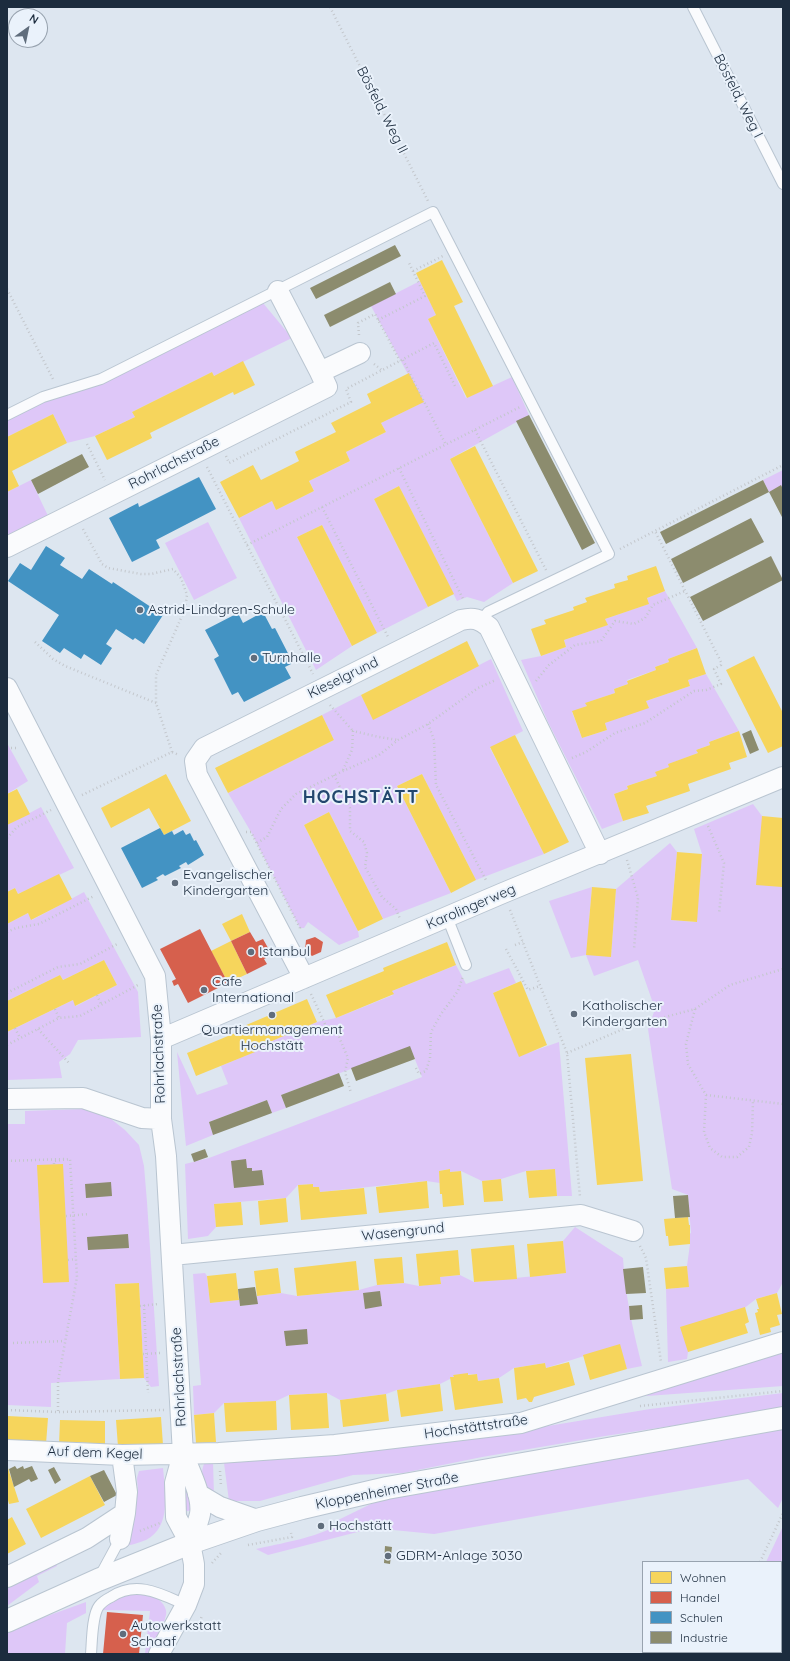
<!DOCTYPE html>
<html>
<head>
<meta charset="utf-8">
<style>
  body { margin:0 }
  #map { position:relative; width:790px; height:1661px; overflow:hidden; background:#dde6f0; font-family:Quicksand,sans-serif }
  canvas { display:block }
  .frame { position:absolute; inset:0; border:8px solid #1c2c3e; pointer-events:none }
  .legend { position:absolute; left:642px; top:1561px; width:140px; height:92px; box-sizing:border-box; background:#eaf2fb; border:1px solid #98a3af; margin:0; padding:5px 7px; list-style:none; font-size:12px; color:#1c2c3e }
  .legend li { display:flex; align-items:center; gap:8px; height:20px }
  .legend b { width:20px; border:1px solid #98a3af }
  .north { position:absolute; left:8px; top:8px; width:40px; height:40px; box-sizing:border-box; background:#eaf2fb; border:1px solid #98a3af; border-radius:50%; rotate:33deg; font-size:11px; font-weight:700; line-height:16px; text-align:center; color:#1c2c3e }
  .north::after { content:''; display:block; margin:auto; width:14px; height:18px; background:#606d7c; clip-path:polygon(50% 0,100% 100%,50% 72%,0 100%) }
</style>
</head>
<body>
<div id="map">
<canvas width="790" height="1661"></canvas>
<div class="frame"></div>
<ul class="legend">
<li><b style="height:11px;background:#f6d55c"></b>Wohnen</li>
<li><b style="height:11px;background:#d6604d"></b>Handel</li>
<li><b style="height:11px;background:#4393c3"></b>Schulen</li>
<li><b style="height:11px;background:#8c8c6e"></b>Industrie</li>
</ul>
<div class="north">N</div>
</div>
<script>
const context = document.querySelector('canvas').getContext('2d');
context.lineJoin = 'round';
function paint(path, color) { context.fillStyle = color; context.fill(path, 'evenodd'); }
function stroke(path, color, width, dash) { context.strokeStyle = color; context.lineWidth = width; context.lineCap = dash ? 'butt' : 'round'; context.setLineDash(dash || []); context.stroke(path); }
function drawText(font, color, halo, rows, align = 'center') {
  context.font = font + ' Quicksand,sans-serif'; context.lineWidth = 4; context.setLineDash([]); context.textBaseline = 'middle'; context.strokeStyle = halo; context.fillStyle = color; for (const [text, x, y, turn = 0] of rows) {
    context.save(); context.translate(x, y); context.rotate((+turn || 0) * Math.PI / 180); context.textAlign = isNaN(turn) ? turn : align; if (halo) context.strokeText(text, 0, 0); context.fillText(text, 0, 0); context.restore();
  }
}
paint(new Path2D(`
  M420 281 436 315 428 319 466 398 512 377 529 415 450 459 513 583 484 602 467 597 457 601 399 486 374 499 428 607 377 633 322 525 297 537 352 646 316 670 239 518 272 501 276 510 314 491 309 481 350 461 346 452 386 432 381 423 423 402 371 306Z
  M263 303 292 338 214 376 212 372 132 412 135 417 95 436 67 443 53 414 7 437V421L47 401Z
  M783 470V489L781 486 769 492 763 480Z
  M31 480 49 518 7 539V492Z
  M208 522 237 578 194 600 165 543Z
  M665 591 697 648 668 659 669 662 655 667 656 670 627 680 628 684 614 689 615 693 586 703 587 706 572 712 582 738 607 730 605 723 648 707 646 701 690 686 688 680 706 674 739 731 709 742 710 745 696 750 698 753 669 764V767L656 772 657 776 627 786 628 789 614 794 623 821 602 829 548 722 521 660 541 656 566 647 564 640 607 625 605 619 648 604 647 598Z
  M491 659 523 731 490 748 544 854 476 880 422 774 397 786 451 893 383 919 329 812 304 825 358 931 359 937 339 945 308 922 304 928H300L251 832 228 793 334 740 322 715 361 695 373 719Z
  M7 743 28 781 7 794Z
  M753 804 762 816 782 887 783 874V1282L777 1293 756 1299 688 1352 687 1359 668 1362 666 1289 688 1287 687 1266 690 1244 689 1234 691 1233 688 1195 672 1189 648 1029 655 1009 638 960 594 976 586 955 571 958 549 901 592 887 589 921 611 956 616 889 670 843 677 852 671 920 696 922 702 854 694 829Z
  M41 807 74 868 18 894 15 888 7 892V825Z
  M84 892 138 992 141 1037 78 1040 70 1054 59 1062 62 1078 7 1080V1032L73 1000 76 1006 117 985 104 960 63 980 60 975 7 1001V924L28 913 32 920Z
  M456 965 466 984 509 968 516 983 493 993 519 1056 559 1042 572 1196H557L555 1169 526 1171 501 1179 482 1181 461 1171 450 1172V1169L439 1171 440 1183 426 1181 320 1192 319 1187H313V1184L298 1185 286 1198 214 1204 216 1227 208 1236 188 1239 185 1164 209 1158 422 1077 410 1047 281 1095 286 1108 272 1113 267 1100 209 1122 213 1135 186 1146 177 1052 197 1095 228 1084 221 1066 254 1052 253 1049 317 1022 336 1018 393 995 392 991Z
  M84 1109 106 1115 125 1130 139 1145 144 1166 147 1202 159 1386 151 1387 144 1378 139 1283 115 1284 120 1379 51 1383V1407L7 1405V1124H25V1111Z
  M575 1227 623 1258C625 1295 633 1330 642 1366L627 1369 619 1345 546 1368 545 1363 514 1368 499 1378 478 1381 477 1374 453 1375 454 1377 440 1384 397 1390 386 1394 340 1400 327 1393 289 1395 276 1401 224 1403 214 1413 194 1415 193 1386 201 1385 193 1274 205 1273 207 1276 210 1303 239 1300 240 1306 257 1304V1296L281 1293 297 1296 359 1290 377 1285 404 1283 419 1286 441 1283 440 1277 460 1275 474 1282 566 1273 563 1241Z
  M783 1349V1386L647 1396 643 1390Z
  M783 1393V1409L605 1436 482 1457 403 1473 353 1475 260 1501H229L224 1463 388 1447 542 1427 650 1409Z
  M783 1426V1498L778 1508 748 1479 434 1534 373 1528 268 1555 256 1549C278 1544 319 1537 337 1525L336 1521 373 1503 395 1497Z
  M213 1462 214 1495C205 1488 199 1476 204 1464Z
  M163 1468C165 1491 172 1527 146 1540 139 1543 130 1545 122 1547L133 1499 138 1491 137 1478 139 1471Z
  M184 1480 193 1510 182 1512Z
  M783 1526V1618L781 1623V1562H766Z
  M55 1560 57 1566 37 1576 39 1582 7 1606V1584Z
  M131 1594C143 1594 155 1593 163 1604 165 1607 167 1611 166 1615 163 1629 155 1640 152 1654H145L150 1611 103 1610 107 1602Z
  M86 1602V1613L67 1623 65 1654H7V1633L39 1619Z
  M723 1652H769L768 1654H722Z`), '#dec7f8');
paint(new Path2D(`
  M442 260 463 302 454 306 493 386 467 398 428 319 436 315 416 273Z
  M243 361 255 385 234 395 233 392 150 433 152 438 107 460 95 436 135 417 132 412 212 372 214 376Z
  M409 373 424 402 381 423 386 432 346 452 350 461 309 481 314 491 276 510 272 501 239 518 220 482 253 465 261 480 299 461 295 452 336 432 331 423 371 403 367 394Z
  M53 414 67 443 12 471 19 486 7 492V437Z
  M475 446 538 571 513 583 450 459Z
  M399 486 454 594 428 607 374 499Z
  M322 525 377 633 352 646 297 537Z
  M656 566 665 591 647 598 649 604 605 619 608 625 564 640 566 647 541 656 531 629 546 624 544 620 574 610 573 607 587 602 585 598 615 588 614 584 628 580 627 576Z
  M467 641 479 666 373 720 361 695Z
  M697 648 706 674 688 680 690 686 646 701 649 708 605 723 607 730 582 738 572 711 587 706 585 703 615 693 614 689 628 684 627 681 656 670 655 667 669 662 668 659Z
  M754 656 783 713V746L768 753 726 670Z
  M322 715 334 740 228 793 215 768Z
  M739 731 747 757 729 763 731 769 688 784 690 791 646 806 649 813 623 821 614 794 628 789 627 786 657 776 655 772 669 767 668 764 698 753 696 750 710 745 709 742Z
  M515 735 569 842 544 854 490 747Z
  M166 774 191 821 164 835 149 808 111 828 101 808Z
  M422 774 476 880 451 893 397 786Z
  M17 789 30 814 7 825V794Z
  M329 812 383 919 358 931 304 825Z
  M762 816 783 818 782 887 756 885Z
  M677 852 702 854 697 922 671 920Z
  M59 874 72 899 31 920 28 913 7 924V892L15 888 18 894Z
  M592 887 616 889 611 957 586 955Z
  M242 914 250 932 231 941 222 924Z
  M231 941 247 974 228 983 211 951Z
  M447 942 456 965 392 991 394 994 336 1018 326 995 384 971 383 968Z
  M104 960 117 985 75 1006 73 1000 7 1032V1001L60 975 63 980Z
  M521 981 547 1045 519 1057 493 993Z
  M307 999 317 1022 253 1049 255 1052 196 1076 187 1053 245 1029 244 1026Z
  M631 1054 643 1181 597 1185 585 1058Z
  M63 1164 69 1282 43 1283 37 1165Z
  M450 1169V1172L461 1171 464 1205 443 1207 442 1194H440L439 1171Z
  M555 1169 557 1196 529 1198 526 1171Z
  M501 1179 503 1201 484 1202 482 1181Z
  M427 1181 429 1208 379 1213 376 1187Z
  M313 1184V1187H319L320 1192 364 1188 367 1214 301 1220 298 1185Z
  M286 1198 288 1222 260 1225 258 1201Z
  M241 1202 243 1225 216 1227 214 1204Z
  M688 1217 689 1225H690V1244L669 1246 668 1236H666L664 1219Z
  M563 1241 566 1273 530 1277 527 1244Z
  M514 1245 517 1279 474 1282 471 1249Z
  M458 1250 460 1275 440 1277 441 1284 419 1286 416 1254Z
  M402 1257 404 1283 377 1285 374 1259Z
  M356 1261 359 1290 297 1296 294 1268Z
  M687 1266 689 1287 666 1289 664 1268Z
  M278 1268 281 1293 257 1296 254 1271Z
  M236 1273 239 1300 210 1303 207 1276Z
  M139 1283 144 1378 120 1379 115 1284Z
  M777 1293 782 1314 777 1315 780 1325 770 1328 771 1332 760 1335 755 1313 758 1312 757 1309H759L756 1299Z
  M745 1307 749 1322 745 1324 748 1333 688 1352 680 1327Z
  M620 1344 627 1369 590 1380 583 1355Z
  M569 1362 575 1385 534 1397 532 1402H529L526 1398 517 1400 514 1368 545 1363 546 1368Z
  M468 1373V1375L477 1374 478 1381 499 1378 503 1403 455 1410 450 1377H454L453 1375Z
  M440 1384 443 1411 401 1417 397 1390Z
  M327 1393 329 1428 291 1430 289 1395Z
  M386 1394 389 1421 343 1427 340 1400Z
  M276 1401 277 1430 226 1432 224 1403Z
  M214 1413 216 1442 196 1443 194 1415Z
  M7 1416 48 1418 46 1444 7 1442Z
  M161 1417 163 1445 118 1447 116 1420Z
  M60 1420 105 1421V1446H92V1443L71 1442V1445H59Z
  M7 1465 19 1502 9 1504 7 1497Z
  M90 1476 105 1505 41 1538 26 1509Z
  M12 1517 26 1544 7 1554V1520Z`), '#f6d55c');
paint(new Path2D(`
  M200 929 228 983 188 1003 178 984 174 986 172 981 176 979 160 949Z
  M250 932 256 942 263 939 272 955 264 959 267 964 247 974 231 941Z
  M315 937 323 942 321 952 312 956 305 950 306 940Z
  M107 1612 143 1615 139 1654H103Z`), '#d6604d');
paint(new Path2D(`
  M199 477 216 509 156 540 160 548 132 562 109 518 138 503 139 507Z
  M46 546 65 558 60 565 82 579 89 569 112 584 113 582 163 615 144 644 135 638 133 640 116 629 106 644 112 648 101 665 84 654 81 659 64 648 60 653 42 641 59 615 8 581 20 563 31 570Z
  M263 612 272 629 275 628 293 663 285 667 291 678 244 702 238 692 232 695 214 659 219 656 205 630 238 613 243 623Z
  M160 828 164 835 172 831 174 835 183 830 186 835 190 833 194 841 196 840 204 855 188 865 186 862 179 866 181 868 165 876 163 874 156 878 158 880 142 888 121 848Z`), '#4393c3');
paint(new Path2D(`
  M395 245 401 256 316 299 310 288Z
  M390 282 396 294 330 327 324 315Z
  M529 415 595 543 582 550 516 421Z
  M82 454 89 467 38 494 31 480Z
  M763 480 769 492 666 544 660 532Z
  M781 485 783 489V519L769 492Z
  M751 518 764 542 683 583 671 559Z
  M771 556 783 580 703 621 690 597Z
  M751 730 759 750 750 754 742 734Z
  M410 1046 415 1059 356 1081 351 1068Z
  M339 1073 344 1086 286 1108 281 1095Z
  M267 1100 272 1113 213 1135 209 1122Z
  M205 1149 208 1157 194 1162 191 1154Z
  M246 1159 247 1168H252V1171L262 1170 264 1185 234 1188 231 1161Z
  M111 1182 112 1196 86 1198 85 1184Z
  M688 1195 690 1217 675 1218 673 1196Z
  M128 1234 129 1248 88 1250 87 1237Z
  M643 1267 646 1293 626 1294 623 1269Z
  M255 1287 258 1304 240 1306 238 1289Z
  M380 1291 382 1306 365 1309 363 1293Z
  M642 1305 643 1319 630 1320 629 1306Z
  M307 1329 308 1344 286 1346 284 1331Z
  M15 1466 17 1469 23 1466 24 1469 32 1466 38 1479 31 1482 29 1479 14 1487 9 1469Z
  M54 1467 61 1480 55 1484 48 1470Z
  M104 1470 117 1495 104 1502 90 1476Z
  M385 1546 392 1547 390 1564 384 1563Z`), '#8c8c6e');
const lane = new Path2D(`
  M693 7 783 184
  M7 415 43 397 101 379 433 212 609 554 488 612 481 620
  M447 917 466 965
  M100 1576 120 1539
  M91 1654C92 1642 92 1615 99 1606 102 1602 107 1599 111 1597 137 1580 161 1594 186 1605`);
const street = new Path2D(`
  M278 291 320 372
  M7 547 327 387 320 372 360 353
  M7 688 155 976 161 1039V1119L166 1156 183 1454 175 1483 176 1517 190 1543 194 1564V1584L186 1605 159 1654
  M304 978 197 775 195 761 204 748 461 620C474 617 479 619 489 627L600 854
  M161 1039 503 893 783 777
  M7 1099 83 1098 142 1118 161 1119
  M172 1255 581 1215 633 1231
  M7 1450 122 1455 219 1453 335 1445 521 1423 783 1342
  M183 1454C189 1470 203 1496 200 1514 198 1524 193 1534 190 1543
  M198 1494 220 1507 257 1520
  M120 1539 125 1513
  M7 1577 87 1538 125 1513 127 1492 122 1455`);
const secondary = new Path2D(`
  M7 1621 98 1580 190 1543 257 1520 302 1508 387 1488 783 1418`);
stroke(lane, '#b9c5d1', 12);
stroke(street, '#b9c5d1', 22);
stroke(secondary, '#b9c5d1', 24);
stroke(new Path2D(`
  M330 7 428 201
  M413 271 443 256
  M7 289 54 381
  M378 320 425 296 409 263
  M359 335 358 323 375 314 400 361
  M403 360 446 445
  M374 364 383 371
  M475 430 546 570
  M87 444 105 480
  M226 456 229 463 351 402 346 389 434 343 455 386
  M207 467 313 674
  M399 468 464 601
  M322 507 388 637
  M83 529 102 564 108 568 141 574H151L173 569 181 578 187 595 185 609 156 675V703L172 752
  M247 545 520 407
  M620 549 783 465
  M35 642 53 659 65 666 156 703
  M536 681 549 665 575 645 601 641 615 621 634 624 645 618 653 605 685 591
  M330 705 353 731
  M428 724 434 740 436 785 487 882
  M7 748H18
  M572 758 586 752 615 733 645 723 694 691 706 690 721 684 714 669 721 665V662L655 531
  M343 770 352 750 353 731 379 737 398 740
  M334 775 350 808V831L364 842 367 853 365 867 382 897 396 909 400 919
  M82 795 172 752 179 755
  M708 826 724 863 719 914
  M246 832H251L300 928 299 930
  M7 838 17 827 51 810
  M257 843 267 837 281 809 296 794 343 771 379 755 398 740 428 724 478 688 496 680
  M627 860 638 898 634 949
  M510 910 567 1053 580 1197
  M7 932 16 928 39 924 94 896
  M515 945 523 942
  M506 949 528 990 540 986
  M7 993 58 967 80 964 119 943
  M311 994 325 1024 339 1037 348 1058 345 1072 351 1093
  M97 995 101 1004
  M55 1009 59 1018
  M695 1009 686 1044 688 1064 706 1095 704 1132 710 1148 722 1157H737L749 1147 752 1133 753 1101
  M15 1028 20 1038
  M38 1029 69 1063
  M7 1045 59 1018 80 1016 138 985
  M567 1053 628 1027 695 1009 730 985 783 969
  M416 1068 419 1074 426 1071 430 1058 431 1032 441 1014 458 991 463 976
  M706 1095 783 1104
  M7 1161 65 1159
  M54 1164V1161L70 1159 77 1277 58 1381V1412
  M66 1216 89 1214
  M640 1246 646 1258 661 1362
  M68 1260 76 1259
  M144 1305 148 1393
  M140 1306 158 1304
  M13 1343 65 1341
  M143 1354 161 1353
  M640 1406 783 1391
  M7 1410 58 1412 164 1410
  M220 1471 221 1486
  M140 1531 160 1523
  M248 1545 292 1537 291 1533
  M760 1562 783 1513
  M212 1563 221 1553
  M200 1622 202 1615
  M715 1654 716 1652`), '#c3c7cc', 2.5, [1, 3]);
stroke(lane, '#fafbfd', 10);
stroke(street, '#fafbfd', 20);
stroke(secondary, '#fafbfd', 22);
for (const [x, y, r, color] of [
  [140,610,4,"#606d7c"],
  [254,658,4,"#606d7c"],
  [175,883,4,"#606d7c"],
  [251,952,4,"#606d7c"],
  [204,990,4,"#606d7c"],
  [574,1014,4,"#606d7c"],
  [272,1015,4,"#606d7c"],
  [321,1526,4,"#606d7c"],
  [388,1556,4,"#606d7c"],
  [123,1634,4,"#606d7c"]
]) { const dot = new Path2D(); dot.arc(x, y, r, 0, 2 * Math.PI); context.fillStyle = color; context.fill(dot); stroke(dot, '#eaf2fb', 1.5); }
drawText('14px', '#1c2c3e', '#eaf2fb', [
  ["Bösfeld, Weg I",738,96,63],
  ["Bösfeld, Weg II",382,110,63],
  ["Rohrlachstraße",174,463,-27],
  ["Kieselgrund",343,678,-26],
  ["Karolingerweg",471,907,-23],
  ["Rohrlachstraße",159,1054,-92],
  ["Wasengrund",403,1232,-6],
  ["Rohrlachstraße",179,1377,-93],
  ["Hochstättstraße",476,1427,-8],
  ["Auf dem Kegel",95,1453,2],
  ["Kloppenheimer Straße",387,1491,-11]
]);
drawText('14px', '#1c2c3e', '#eaf2fb', [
  ["Astrid-Lindgren-Schule",148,610],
  ["Turnhalle",262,658],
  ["Evangelischer",183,875],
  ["Kindergarten",183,891],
  ["Istanbul",259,952],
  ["Cafe",212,982],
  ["International",212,998],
  ["Katholischer",582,1006],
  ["Kindergarten",582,1022],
  ["Quartiermanagement",272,1030,"center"],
  ["Hochstätt",272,1046,"center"],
  ["Hochstätt",329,1526],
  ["GDRM-Anlage 3030",396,1556],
  ["Autowerkstatt",131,1626],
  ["Schaaf",131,1642]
], 'left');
context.letterSpacing = '1px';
drawText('bold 18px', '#22476e', '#eaf2fb', [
  ["HOCHSTÄTT",361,798]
]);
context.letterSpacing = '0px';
</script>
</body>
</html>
